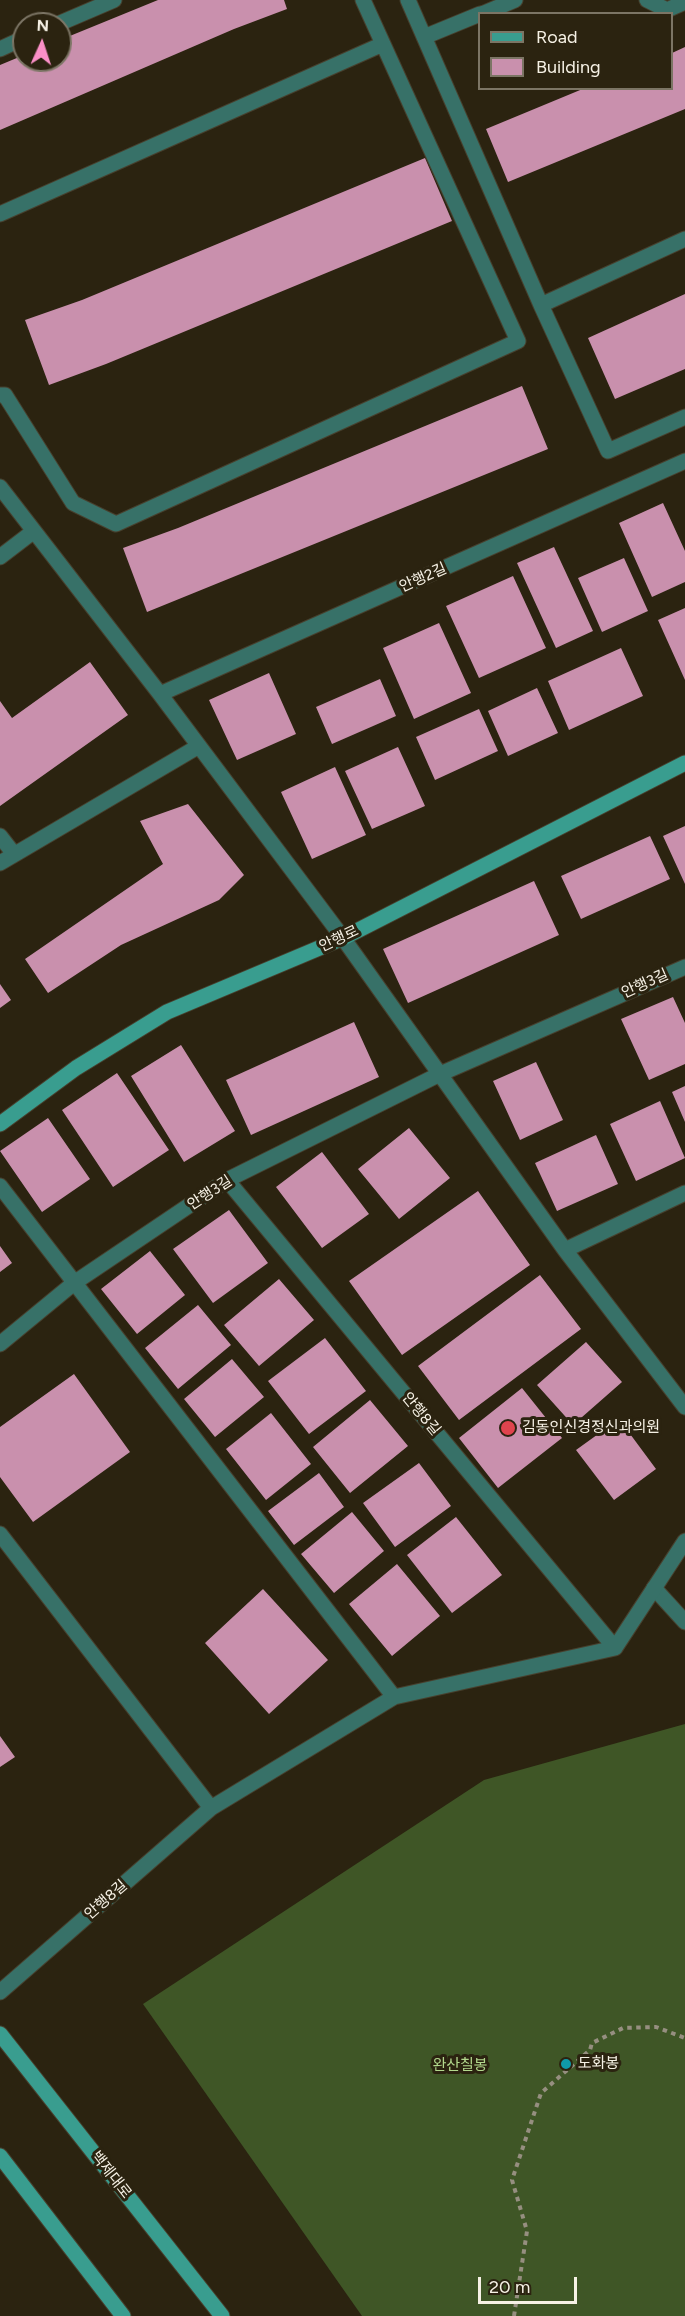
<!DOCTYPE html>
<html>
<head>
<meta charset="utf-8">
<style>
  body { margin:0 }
  #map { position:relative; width:685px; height:2316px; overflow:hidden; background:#2b2310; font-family:Figtree,sans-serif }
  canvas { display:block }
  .legend { position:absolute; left:478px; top:12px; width:195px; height:78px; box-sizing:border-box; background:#2b2310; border:2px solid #7c7565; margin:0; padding:8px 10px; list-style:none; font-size:18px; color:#f6f1e5 }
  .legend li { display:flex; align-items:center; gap:12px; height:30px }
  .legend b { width:30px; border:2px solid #7c7565 }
  .north { position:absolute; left:12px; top:12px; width:60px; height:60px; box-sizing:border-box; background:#2b2310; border:2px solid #7c7565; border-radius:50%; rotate:3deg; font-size:16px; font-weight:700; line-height:24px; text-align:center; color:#f6f1e5 }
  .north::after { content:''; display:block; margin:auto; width:21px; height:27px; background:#fa8fc7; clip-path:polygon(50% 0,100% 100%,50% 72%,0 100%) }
  .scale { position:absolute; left:478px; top:2277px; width:99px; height:27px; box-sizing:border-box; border:3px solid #f6f1e5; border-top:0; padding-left:8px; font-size:18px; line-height:21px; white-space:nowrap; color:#f6f1e5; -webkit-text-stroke:4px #2b2310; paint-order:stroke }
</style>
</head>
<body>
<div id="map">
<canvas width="685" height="2316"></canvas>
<ul class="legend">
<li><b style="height:8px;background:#399d8f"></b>Road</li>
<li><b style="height:16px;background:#c990ad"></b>Building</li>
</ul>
<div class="north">N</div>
<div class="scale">20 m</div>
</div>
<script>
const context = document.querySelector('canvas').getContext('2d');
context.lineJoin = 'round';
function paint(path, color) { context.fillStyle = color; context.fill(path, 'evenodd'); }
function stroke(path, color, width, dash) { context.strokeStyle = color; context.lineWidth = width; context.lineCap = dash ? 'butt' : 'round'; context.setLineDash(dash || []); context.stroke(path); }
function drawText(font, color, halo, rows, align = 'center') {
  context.font = font + ' Figtree,"Noto Sans KR",sans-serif'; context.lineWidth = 6; context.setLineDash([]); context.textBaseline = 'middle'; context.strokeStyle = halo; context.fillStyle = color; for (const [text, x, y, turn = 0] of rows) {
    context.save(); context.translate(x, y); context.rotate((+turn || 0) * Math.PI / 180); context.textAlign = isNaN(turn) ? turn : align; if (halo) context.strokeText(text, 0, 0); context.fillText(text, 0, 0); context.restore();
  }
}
paint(new Path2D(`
  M685 1724V2316H362L143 2004 484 1780Z`), '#3f5626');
paint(new Path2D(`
  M158 0H284L287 9 234 29 0 130V65L24 55V60H60V40Z
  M685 47V109L508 182 486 129 585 88H672V53Z
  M425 158 452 221 106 364 49 385 25 320 82 300Z
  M685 294V369L615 399 588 338Z
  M522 386 548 449 147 612 123 548 178 528Z
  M663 503 685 551V582L652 597 619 523Z
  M554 547 593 631 556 648 517 563Z
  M624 558 648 611 602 632 578 578Z
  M513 576 546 648 479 678 446 606Z
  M685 608V680L658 620Z
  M439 623 471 693 414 719 383 648Z
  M621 648 643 696 569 730 548 681Z
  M90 662 128 715 0 806V701L12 718Z
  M269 673 296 734 237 760 209 700Z
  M380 679 396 716 332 744 316 707Z
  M537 688 558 733 508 756 488 711Z
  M479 709 498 751 435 780 416 737Z
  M398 747 425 806 372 829 345 771Z
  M335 767 366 835 312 859 281 792Z
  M188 804 244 875 219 900 121 945 48 993 25 959 163 864 140 821Z
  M685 826V884L663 836Z
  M650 836 670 879 581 919 561 876Z
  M534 881 559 935 408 1003 383 949Z
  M0 984 11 1000 0 1008Z
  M673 997 685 1023V1064L649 1080 621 1019Z
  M354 1022 379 1077 251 1135 226 1080Z
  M181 1045 235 1131 184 1162 131 1076Z
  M536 1062 563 1120 520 1140 493 1081Z
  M117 1073 169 1150 113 1187 62 1110Z
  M685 1086V1122L672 1092Z
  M660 1101 685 1158 636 1181 610 1124Z
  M48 1118 90 1179 42 1212 0 1151Z
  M409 1128 450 1178 399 1219 358 1169Z
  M596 1135 618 1184 557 1211 535 1163Z
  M322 1152 369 1214 322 1248 276 1187Z
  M478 1191 530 1265 402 1355 349 1281Z
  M229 1210 268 1263 213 1303 173 1249Z
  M0 1246 12 1263 0 1272Z
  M150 1251 185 1295 137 1334 101 1289Z
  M540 1275 581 1329 459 1420 418 1366Z
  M279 1279 314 1320 259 1366 224 1325Z
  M198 1305 231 1345 178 1389 145 1348Z
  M325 1338 366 1391 309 1434 268 1381Z
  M586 1342 622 1382 573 1425 537 1385Z
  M232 1359 264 1397 215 1437 184 1399Z
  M74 1374 130 1452 33 1522 0 1477V1427Z
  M522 1388 562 1438 498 1488 459 1438Z
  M370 1400 408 1446 350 1493 313 1447Z
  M271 1413 311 1464 266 1500 226 1449Z
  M619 1419 656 1469 614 1500 576 1450Z
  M419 1463 451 1506 395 1547 363 1503Z
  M319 1473 344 1507 294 1545 268 1511Z
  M352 1512 384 1551 334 1593 301 1554Z
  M456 1517 502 1575 452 1613 407 1555Z
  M397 1564 440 1616 392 1656 349 1604Z
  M263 1589 328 1660 269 1714 205 1643Z
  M0 1736 15 1757 0 1767Z`), '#c990ad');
const lane = new Path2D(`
  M363 0 383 44
  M408 0 541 305
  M647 0 667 10 685 2
  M482 14 515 0
  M58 24 114 0
  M424 37 480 14
  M0 49 24 38
  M0 214 383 44 518 341 116 524 73 503 5 395H0
  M685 239 541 305 608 451 685 417
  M654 1588 685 1622`);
const street = new Path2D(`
  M0 487 160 694 343 938 565 1250 685 1407
  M0 557 34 531
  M160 694 685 461
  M0 836 14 854
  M0 863 199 746
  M227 1180 615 1648
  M0 1186 394 1697
  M565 1250 685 1193
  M0 1344 74 1283 227 1180 440 1074 685 967
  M0 1534 211 1808
  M0 1992 211 1808 394 1697 615 1648 685 1541`);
const secondary = new Path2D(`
  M0 1124 76 1068 167 1012 343 938 685 763
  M0 2034 222 2316
  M0 2156 123 2316`);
stroke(lane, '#47402e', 17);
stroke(street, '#47402e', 17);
stroke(secondary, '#47402e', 17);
stroke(new Path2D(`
  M514 2316 527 2231 512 2180 541 2093 590 2050 592 2043 623 2028 656 2027 685 2038`), '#968f80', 4, [4.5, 4.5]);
stroke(lane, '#377168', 15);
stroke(street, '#377168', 15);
stroke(secondary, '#399d8f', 15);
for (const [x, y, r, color] of [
  [508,1428,8,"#e0444e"],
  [566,2064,6,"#0f9aa8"]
]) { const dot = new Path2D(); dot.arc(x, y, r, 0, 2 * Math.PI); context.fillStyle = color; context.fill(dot); stroke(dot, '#2b2310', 2); }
drawText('15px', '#f6f1e5', '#2b2310', [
  ["안행2길",423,578,-24],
  ["안행로",339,939,-25],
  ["안행3길",645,984,-24],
  ["안행3길",210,1193,-33],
  ["안행8길",421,1414,50],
  ["안행8길",106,1900,-41],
  ["백제대로",111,2175,52]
]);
drawText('15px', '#f6f1e5', '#2b2310', [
  ["김동인신경정신과의원",522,1428],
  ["도화봉",578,2064]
], 'left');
drawText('15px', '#b3d98d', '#2b2310', [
  ["완산칠봉",460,2066]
]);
</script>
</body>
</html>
